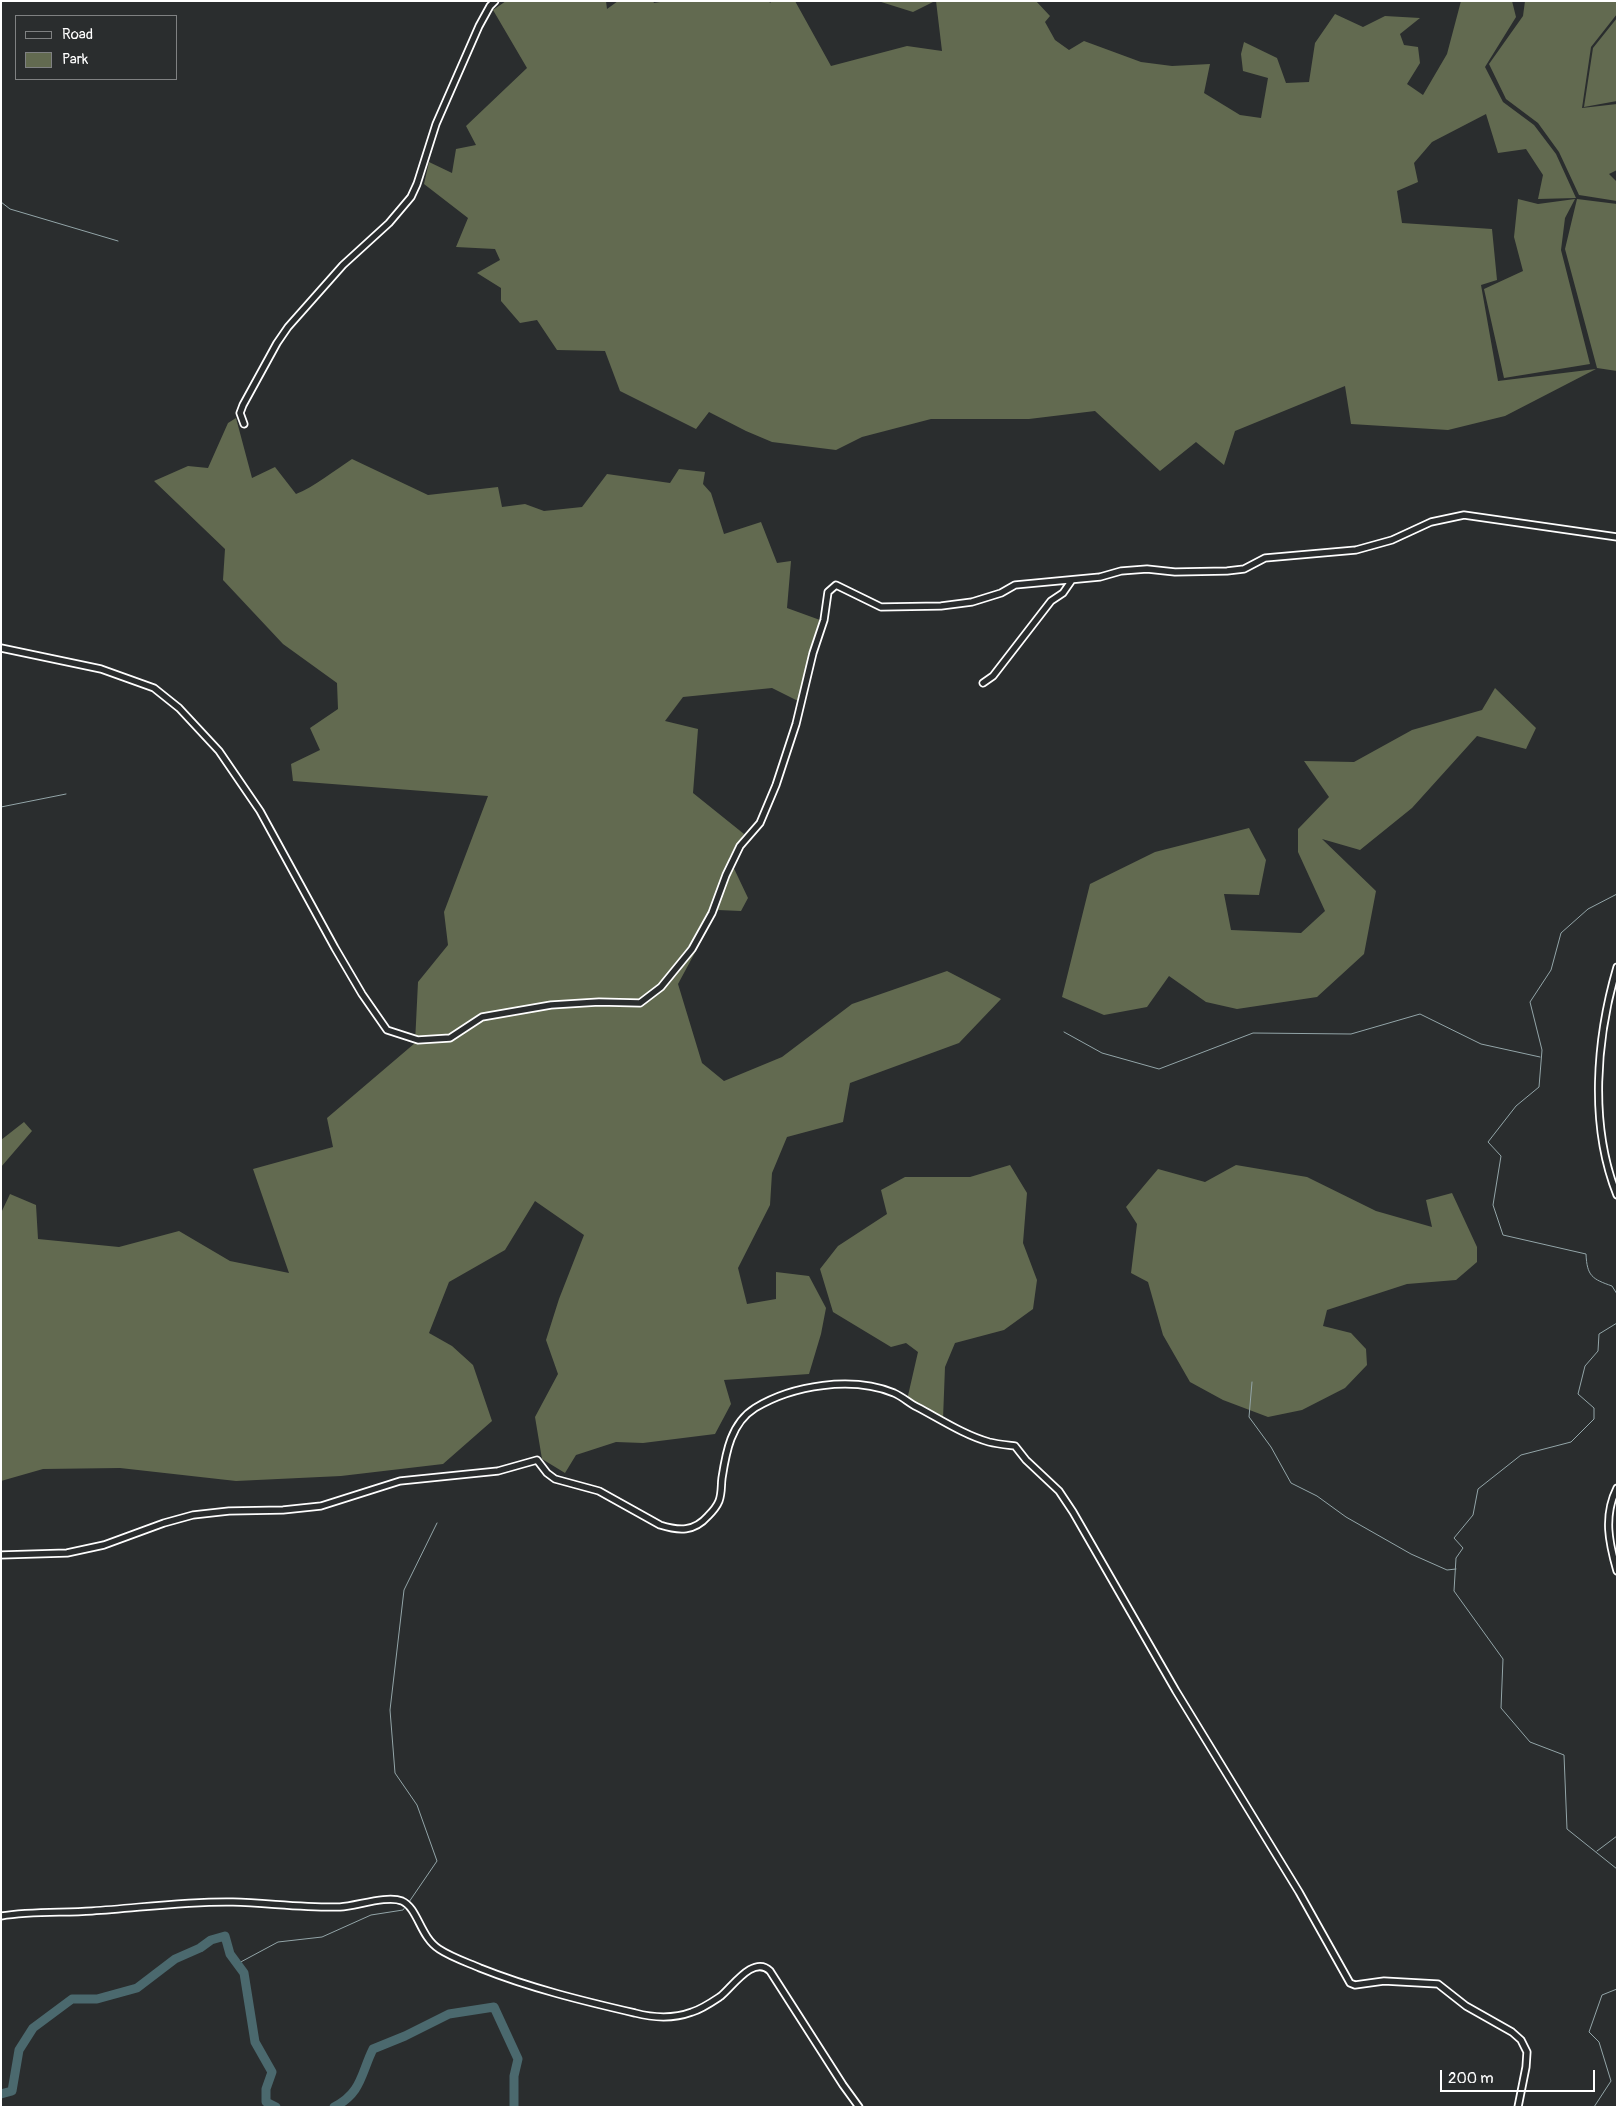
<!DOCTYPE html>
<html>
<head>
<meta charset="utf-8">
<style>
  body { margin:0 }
  #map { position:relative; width:1618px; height:2108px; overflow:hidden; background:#2a2d2e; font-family:Pangolin,sans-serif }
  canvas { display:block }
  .frame { position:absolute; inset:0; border:2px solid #fff; pointer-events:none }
  .legend { position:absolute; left:15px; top:15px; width:162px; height:65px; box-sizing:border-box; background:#2a2d2e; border:1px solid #7f8182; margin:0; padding:6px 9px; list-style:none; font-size:15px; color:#fff }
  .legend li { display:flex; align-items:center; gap:10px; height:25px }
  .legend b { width:25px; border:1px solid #7f8182 }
  .scale { position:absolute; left:1440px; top:2070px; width:155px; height:22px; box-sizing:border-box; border:2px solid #fff; border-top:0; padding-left:6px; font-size:15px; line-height:18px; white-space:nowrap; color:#fff; -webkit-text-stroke:4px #2a2d2e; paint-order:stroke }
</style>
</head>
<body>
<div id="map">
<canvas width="1618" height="2108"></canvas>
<div class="frame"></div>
<ul class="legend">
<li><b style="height:6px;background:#2a2d2e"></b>Road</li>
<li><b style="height:14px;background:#626a50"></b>Park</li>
</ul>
<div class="scale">200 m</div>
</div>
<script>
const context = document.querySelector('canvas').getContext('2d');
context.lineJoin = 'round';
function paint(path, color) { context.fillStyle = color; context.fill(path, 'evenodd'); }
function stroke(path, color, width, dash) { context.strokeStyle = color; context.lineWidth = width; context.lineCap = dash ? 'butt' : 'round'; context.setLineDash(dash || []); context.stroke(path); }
paint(new Path2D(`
  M506 1H606L607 9 618 1H653L654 3 666 1H769L770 3 772 1H795L831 66 907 46 942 51 936 1H1036L1050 16 1045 22 1055 40 1069 50 1084 41 1141 62 1172 66 1210 64 1204 93 1240 115 1261 118 1268 78 1243 71 1241 54 1244 42 1277 58 1286 83 1309 82 1315 43 1335 14 1363 27 1385 16 1420 18 1400 34 1404 45 1418 47 1420 63 1407 84 1423 95 1447 54 1461 1H1512L1516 17 1485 67 1503 102 1534 125 1556 154 1576 198 1538 199 1543 175 1526 149 1498 153 1486 114 1432 142 1414 163 1418 182 1397 191 1402 223 1492 229 1497 280 1481 285 1498 381 1596 369 1505 416 1448 430 1351 424 1345 386 1235 431 1224 465 1196 442 1160 471 1095 411 1029 419H931L862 437 836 450 772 442 746 431 709 412 696 429 620 391 605 351 557 350 537 320 520 323 501 301V288L477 273 500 260 495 249 456 247 468 218 424 184 429 162 452 173 456 149 476 145 466 126 527 68 493 10Z
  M878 1H935L913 12Z
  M1525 1H1617V14L1591 47 1582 108 1617 104V170L1609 174 1617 182V201L1579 195 1559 152 1538 123 1506 99 1489 64 1523 16Z
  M1617 18V101L1584 107 1593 48Z
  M1518 199 1538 204 1575 199 1565 218 1561 250 1590 364 1504 378 1484 289 1523 271 1514 237Z
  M1577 199 1617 204V371L1597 368 1565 249Z
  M236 418 252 478 275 467 296 494C314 487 335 470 352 459L428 495 498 487 502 507 525 504 544 511 582 507 607 474 670 483 679 469 705 472 703 484 711 493 724 534 761 522 777 563 791 561 787 608 820 620 798 701 772 688 683 697 665 721 698 729 693 793 744 834 729 858 748 898 741 911 718 910 678 984 702 1063 724 1081 782 1057 852 1004 947 971 1001 999 959 1043 850 1083 843 1122 787 1137 772 1173 770 1205 738 1268 747 1304 776 1299V1272L809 1276 826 1308 821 1334 809 1374 724 1380 731 1404 715 1434 643 1443 616 1442 576 1455 565 1473 542 1459 535 1417 558 1374 546 1340 559 1299 584 1235 535 1201 505 1250 449 1282 429 1333 452 1346 473 1365 492 1421 443 1464 341 1476 236 1481 120 1468 43 1469 1 1481V1213L10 1194 36 1205 38 1239 119 1247 179 1231 230 1261 289 1273 253 1169 333 1147 327 1118 415 1043 418 982 448 945 444 912 488 796 293 781 291 764 320 750 310 728 338 709 337 683 283 644 223 580 225 549 154 481 188 466 208 468 228 423Z
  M1495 688 1536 728 1526 749 1477 736 1412 808 1360 850 1322 839 1376 891 1364 954 1317 997 1237 1009 1206 1002 1169 976 1147 1007 1104 1015 1062 997 1090 884 1155 852 1249 828 1266 860 1259 895 1224 894 1231 930 1301 933 1325 911 1298 852V829L1329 797 1304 761 1354 762 1412 730 1482 710Z
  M24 1122 32 1131 1 1167V1140Z
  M1010 1165 1027 1193 1023 1243 1037 1280 1033 1309 1004 1330 955 1343 945 1367 943 1419 907 1400 918 1352 906 1343 891 1347 833 1312 820 1269 838 1246 887 1214 881 1190 905 1177H970Z
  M1236 1165 1307 1177 1376 1211 1432 1227 1426 1200 1452 1193 1477 1247V1262L1456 1280 1407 1284 1327 1310 1323 1326 1351 1333 1366 1349 1367 1365 1345 1388 1302 1410 1268 1417 1223 1400 1190 1382 1163 1335 1148 1282 1131 1273 1137 1224 1126 1207 1158 1169 1205 1182Z`), '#626a50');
stroke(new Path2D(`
  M1 202 10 209 118 241
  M1 807 66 794
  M1617 894 1588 909 1561 933 1551 970 1530 1002 1542 1050 1539 1087 1516 1106 1488 1142 1501 1156 1493 1205 1503 1235 1586 1254C1587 1276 1592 1279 1612 1286L1617 1294
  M1064 1032 1102 1053 1159 1069 1253 1033 1351 1034 1420 1014 1481 1044 1540 1057
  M1617 1323 1599 1334 1598 1351 1585 1366 1578 1394 1594 1408V1419L1571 1442 1521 1455 1478 1489 1473 1515 1454 1538 1463 1548 1456 1558 1454 1591 1503 1659 1501 1708 1530 1742 1564 1755 1567 1829 1617 1869
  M1252 1382 1249 1417 1271 1447 1291 1483 1317 1496 1346 1517 1411 1554 1447 1570 1456 1569
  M1597 1851 1617 1836
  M409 1902 437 1861 417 1805 395 1773 390 1710 404 1590 437 1523
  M237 1964 278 1942 322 1937 371 1915 403 1910 406 1906
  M1594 2107 1611 2081 1599 2042 1589 2032 1602 1995 1617 1989`), '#93a5a8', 1);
stroke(new Path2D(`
  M1 2094 12 2091 19 2050 33 2028 72 1999H97L137 1988 175 1959 200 1948 211 1940 225 1936 230 1954 244 1973 255 2042 272 2072 266 2089V2102L276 2107
  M334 2107C362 2093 361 2073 373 2049L405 2036 449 2014 494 2007 518 2059 514 2076V2107`), '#4b696e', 9);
const minor = new Path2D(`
  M244 424 240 413 243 405 277 343 288 327 343 265 389 223 411 197 417 184 436 124 479 26 490 6 495 1
  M1 648 101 669 154 688 179 708 219 751 260 811 335 948 362 994 387 1030 418 1040 450 1038 482 1017 551 1005 599 1002 640 1003 661 987 692 949 712 913 726 875 740 846 760 823 776 785 796 724 813 653 824 620 828 592 836 585 881 607 941 606 972 602 1001 593 1015 585 1100 577 1121 571 1147 569 1175 572 1227 571 1244 569 1265 558 1356 550 1392 540 1431 522 1464 515 1617 537
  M983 683 993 676 1051 601 1063 593 1072 580
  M1617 967C1596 1039 1589 1125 1617 1195
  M1617 1488C1603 1516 1609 1543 1617 1571
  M1 1555 67 1553 104 1545 164 1523 193 1515 229 1511 283 1510 321 1506 400 1481 498 1471 537 1460 547 1473 555 1479 599 1491 660 1525C679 1531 694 1532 708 1516 712 1512 717 1506 719 1501 722 1493 721 1485 722 1478 726 1452 731 1423 755 1408 793 1385 852 1376 894 1393 903 1397 909 1403 917 1407 940 1419 964 1435 989 1442 997 1444 1007 1445 1015 1446L1026 1460 1059 1491 1073 1512 1176 1691 1299 1892 1350 1983 1355 1985 1384 1981 1438 1984 1466 2006 1512 2032 1521 2040 1527 2052 1526 2067 1518 2107
  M1 1916C32 1911 62 1913 92 1911 139 1908 186 1901 233 1902 268 1903 305 1908 340 1907 357 1906 387 1895 402 1901 418 1908 420 1937 439 1949 451 1957 466 1962 480 1968 530 1988 583 2001 635 2013 654 2018 673 2019 692 2012 702 2009 712 2002 721 1996 733 1986 754 1955 770 1971L843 2085 859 2107`);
stroke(minor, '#fff', 9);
stroke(minor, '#2a2d2e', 5.5);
</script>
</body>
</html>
